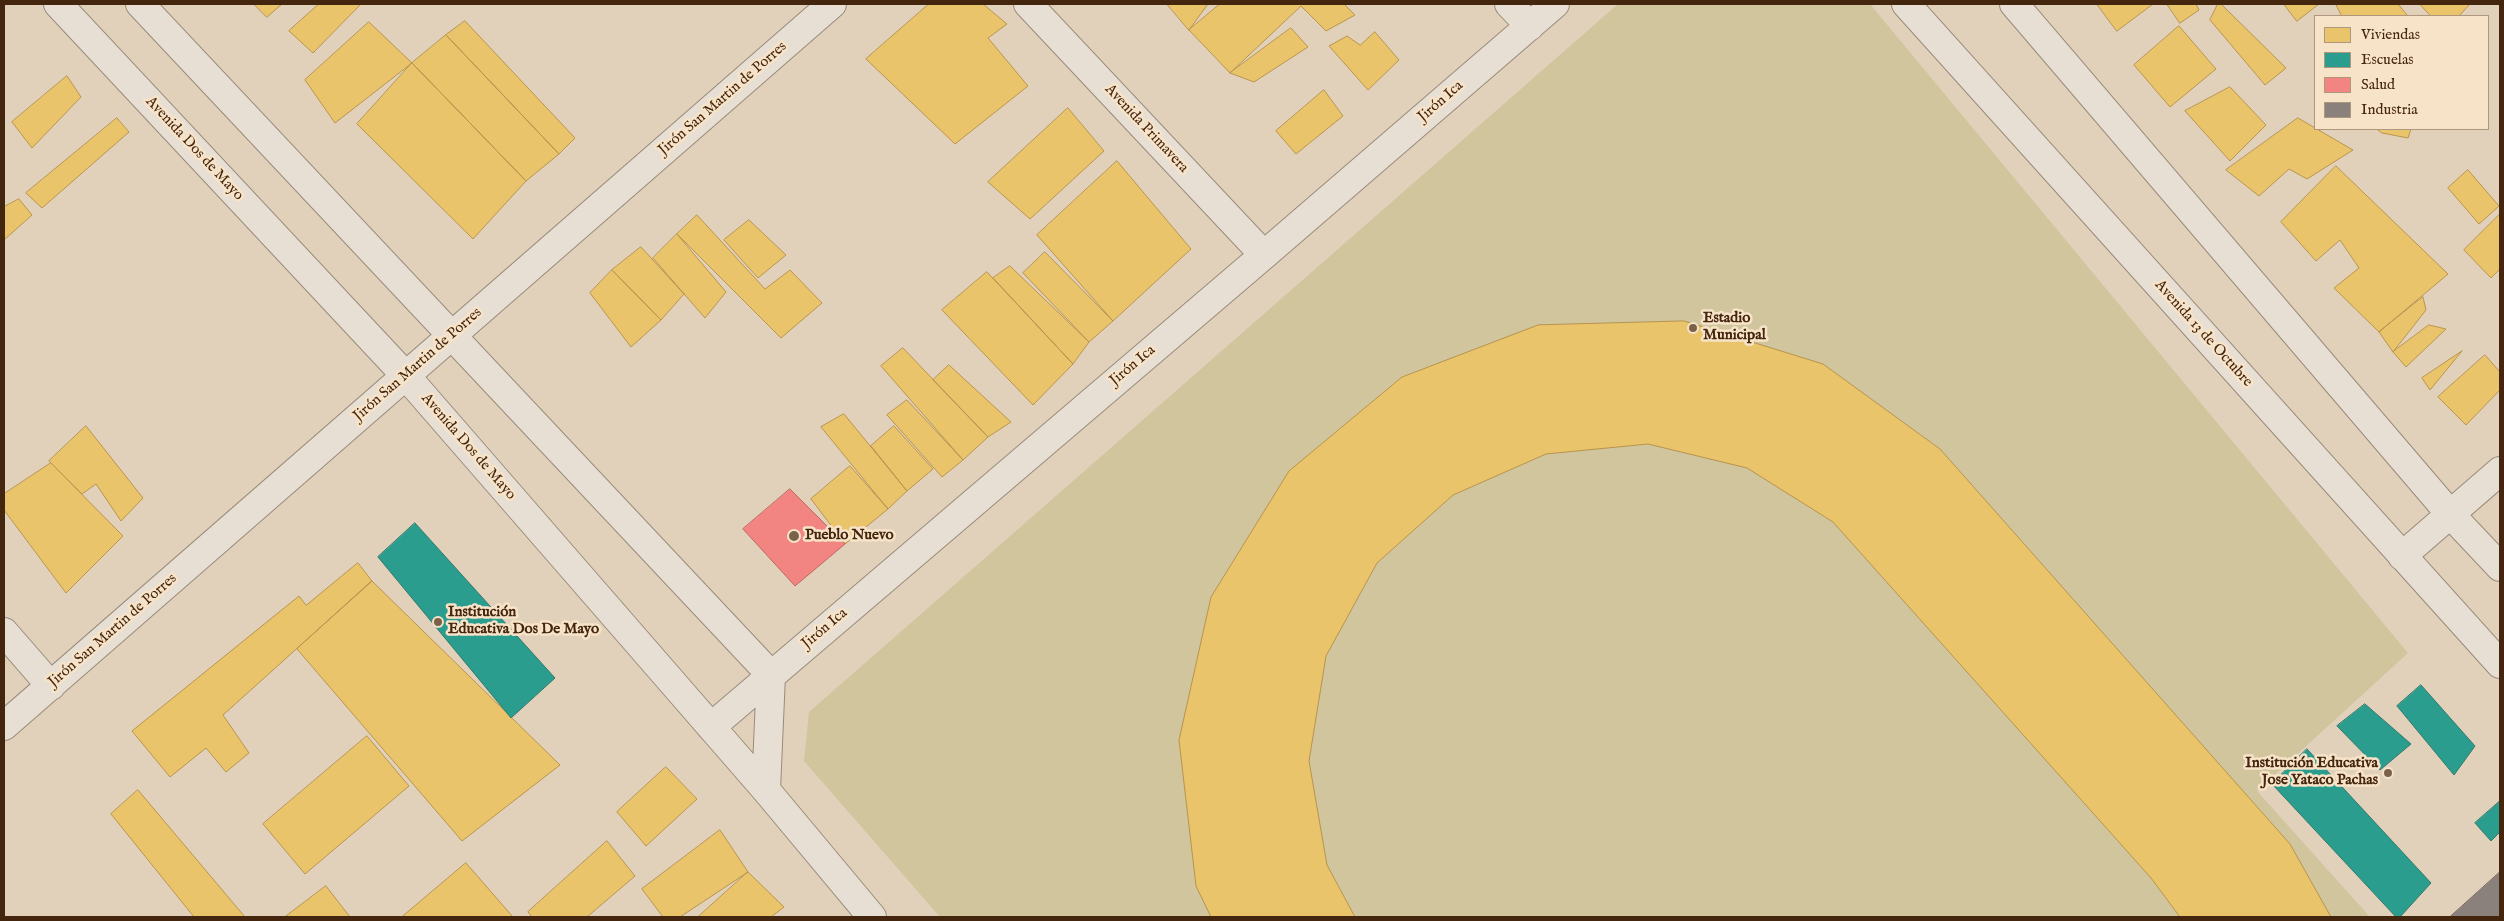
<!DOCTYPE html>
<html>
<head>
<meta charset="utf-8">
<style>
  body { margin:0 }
  #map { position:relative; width:2504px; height:921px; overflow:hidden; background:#e2d1ba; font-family:"IM FELL English",serif }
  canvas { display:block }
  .frame { position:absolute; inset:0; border:5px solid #44250e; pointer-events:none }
  .legend { position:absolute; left:2314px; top:15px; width:175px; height:115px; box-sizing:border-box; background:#f7e3c8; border:1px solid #af977e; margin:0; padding:6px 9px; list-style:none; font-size:15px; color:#44250e }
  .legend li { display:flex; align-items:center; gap:10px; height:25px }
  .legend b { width:25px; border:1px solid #af977e }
</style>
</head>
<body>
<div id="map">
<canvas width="2504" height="921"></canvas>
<div class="frame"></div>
<ul class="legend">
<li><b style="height:14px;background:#e9c46a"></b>Viviendas</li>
<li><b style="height:14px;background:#2a9d8f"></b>Escuelas</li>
<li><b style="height:14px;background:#f28482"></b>Salud</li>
<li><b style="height:14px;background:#8a817c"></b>Industria</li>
</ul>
</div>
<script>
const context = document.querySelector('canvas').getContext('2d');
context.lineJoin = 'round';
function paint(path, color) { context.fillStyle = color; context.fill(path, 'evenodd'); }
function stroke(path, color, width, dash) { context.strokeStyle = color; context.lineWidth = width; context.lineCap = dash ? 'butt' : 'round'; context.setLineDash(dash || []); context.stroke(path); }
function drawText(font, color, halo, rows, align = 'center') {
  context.font = font + ' "IM FELL English",serif'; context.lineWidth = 5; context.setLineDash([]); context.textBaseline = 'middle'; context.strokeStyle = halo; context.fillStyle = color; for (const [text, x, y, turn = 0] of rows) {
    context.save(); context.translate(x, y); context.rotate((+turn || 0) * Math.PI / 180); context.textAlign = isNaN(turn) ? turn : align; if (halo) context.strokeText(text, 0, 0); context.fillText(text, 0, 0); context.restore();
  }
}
paint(new Path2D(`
  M1618 4H1870L2408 653 2257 791 2370 917H940L804 761 809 712Z`), '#d0c59c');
const homes = new Path2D(`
  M254 4H282L267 17Z
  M319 4H361L313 53 289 31Z
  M929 4H983L1007 24 988 38 1028 86 955 144 866 59Z
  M1167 4H1208L1189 30Z
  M1220 4H1344L1355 15 1326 31 1301 6 1230 73 1189 30Z
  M2097 4H2153L2117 31Z
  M2167 4H2196L2199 10 2180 23Z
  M2218 4H2221L2286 68 2265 85 2210 20Z
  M2284 4H2319L2297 21Z
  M2336 4H2398L2408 16H2342Z
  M2420 4H2470L2459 16H2431Z
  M465 21 575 138 559 154 446 35Z
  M369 22 412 63 335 123 305 80Z
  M2179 26 2216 69 2170 107 2134 65Z
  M1291 28 1308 47 1254 82 1230 73Z
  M1375 32 1399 60 1368 90 1329 46 1347 36 1360 45Z
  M446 35 559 154 526 181 412 63Z
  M412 63 526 181 473 239 357 124Z
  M67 76 81 97 32 148 12 122Z
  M2230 87 2266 125 2230 161 2185 111Z
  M1324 90 1343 116 1296 154 1276 131Z
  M1068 108 1104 151 1030 219 988 182Z
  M117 118 129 132 42 208 26 193Z
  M2298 118 2353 150 2307 179 2289 169 2259 196 2226 170Z
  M2377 129H2411L2408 138 2382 133Z
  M1117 161 1191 249 1113 321 1037 235Z
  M2336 166 2448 274 2379 332 2334 288 2359 268 2340 240 2316 261 2281 222Z
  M2468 170 2499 206 2479 224 2448 188Z
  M19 199 32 215 4 240V207Z
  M2500 214V269L2491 278 2464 250Z
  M697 215 765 289 790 270 822 303 781 338 677 234Z
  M749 220 786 255 758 278 724 240Z
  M677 234 726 292 705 318 653 258Z
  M641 247 684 294 661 320 612 270Z
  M1045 252 1113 321 1089 342 1023 273Z
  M1010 266 1089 342 1073 364 993 278Z
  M612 270 661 320 631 347 590 293Z
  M987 272 1073 364 1033 405 942 310Z
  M2423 297 2426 310 2393 352 2379 332Z
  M1684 321 1823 364 1940 449 2290 844 2331 917H2180L2151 878 1833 522 1747 468 1648 444 1546 454 1453 495 1377 563 1326 656 1309 761 1327 865 1355 917H1211L1196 886 1179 740 1211 597 1289 471 1402 377 1538 325Z
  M2429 325 2446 329 2406 367 2393 352Z
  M903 348 988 437 963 460 881 366Z
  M2462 351 2430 390 2422 378Z
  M2485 355 2500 372V390L2466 425 2438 397Z
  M949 365 1011 422 988 437 933 380Z
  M907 400 963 460 942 477 887 415Z
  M844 414 907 491 888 509 821 427Z
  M86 426 143 498 121 521 96 484 82 494 49 461Z
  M894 426 933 469 907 491 871 446Z
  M51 463 123 536 66 593 4 510V494Z
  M850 466 888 509 845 544 811 499Z
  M358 563 372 581 223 715 249 753 226 772 206 748 170 777 132 731 299 596 306 605Z
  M372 581 560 765 462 841 297 649Z
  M367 736 409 786 305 874 263 824Z
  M666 767 697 799 646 846 617 812Z
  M138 790 245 917H194L111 814Z
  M720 830 748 872 680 917H663L642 889Z
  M607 841 635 876 587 917H532L528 912Z
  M466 863 513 917H402Z
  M748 872 784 907 771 917H698Z
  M326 886 350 917H285Z`);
paint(homes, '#e9c46a');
stroke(homes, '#b8944e', 1);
const schools = new Path2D(`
  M415 523 555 678 511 718 378 557Z
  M2421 685 2475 746 2454 775 2397 706Z
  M2365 704 2411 744 2380 770 2337 726Z
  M2307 749 2431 883 2400 917H2396L2272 784Z
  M2500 801V832L2491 841 2475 823Z`);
paint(schools, '#2a9d8f');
stroke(schools, '#327968', 1);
const health = new Path2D(`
  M790 489 845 544 795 586 743 529Z`);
paint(health, '#f28482');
stroke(health, '#be685f', 1);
const industry = new Path2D(`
  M2500 872V917H2450Z`);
paint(industry, '#8a817c');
stroke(industry, '#75655b', 1);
const minor = new Path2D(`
  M58 4 406 376 766 790 872 917
  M140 4 771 675 766 790
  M1028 4 1264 255
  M1509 4 1530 26
  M1906 4 2500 664
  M2014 4 2451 515 2500 567
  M2402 556 2500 471
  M4 632 51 686
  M4 726 832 4
  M711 727 1264 255 1555 4`);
stroke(minor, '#998b7b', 30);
stroke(minor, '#e7dfd3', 28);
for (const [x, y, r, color] of [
  [1693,328,5,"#7b614a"],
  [794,536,6,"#7b614a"],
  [438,622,5,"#7b614a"],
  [2388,773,5,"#7b614a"]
]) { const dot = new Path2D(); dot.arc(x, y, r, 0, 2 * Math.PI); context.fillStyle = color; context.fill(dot); stroke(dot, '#f7e3c8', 2); }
drawText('15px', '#44250e', '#f7e3c8', [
  ["Jirón San Martin de Porres",723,99,-41],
  ["Jirón Ica",1441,102,-41],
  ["Avenida Primavera",1146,129,47],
  ["Avenida Dos de Mayo",194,149,47],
  ["Avenida 13 de Octubre",2203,334,48],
  ["Jirón San Martin de Porres",418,365,-41],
  ["Jirón Ica",1133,366,-40],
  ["Avenida Dos de Mayo",468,447,49],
  ["Jirón Ica",825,629,-40],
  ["Jirón San Martin de Porres",113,631,-41]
]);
drawText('bold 15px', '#44250e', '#f7e3c8', [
  ["Estadio",1703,319],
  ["Municipal",1703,336],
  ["Pueblo Nuevo",805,536],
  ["Institución",448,613],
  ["Educativa Dos De Mayo",448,630],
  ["Institución Educativa",2378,764,"right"],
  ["Jose Yataco Pachas",2378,781,"right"]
], 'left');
</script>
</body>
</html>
